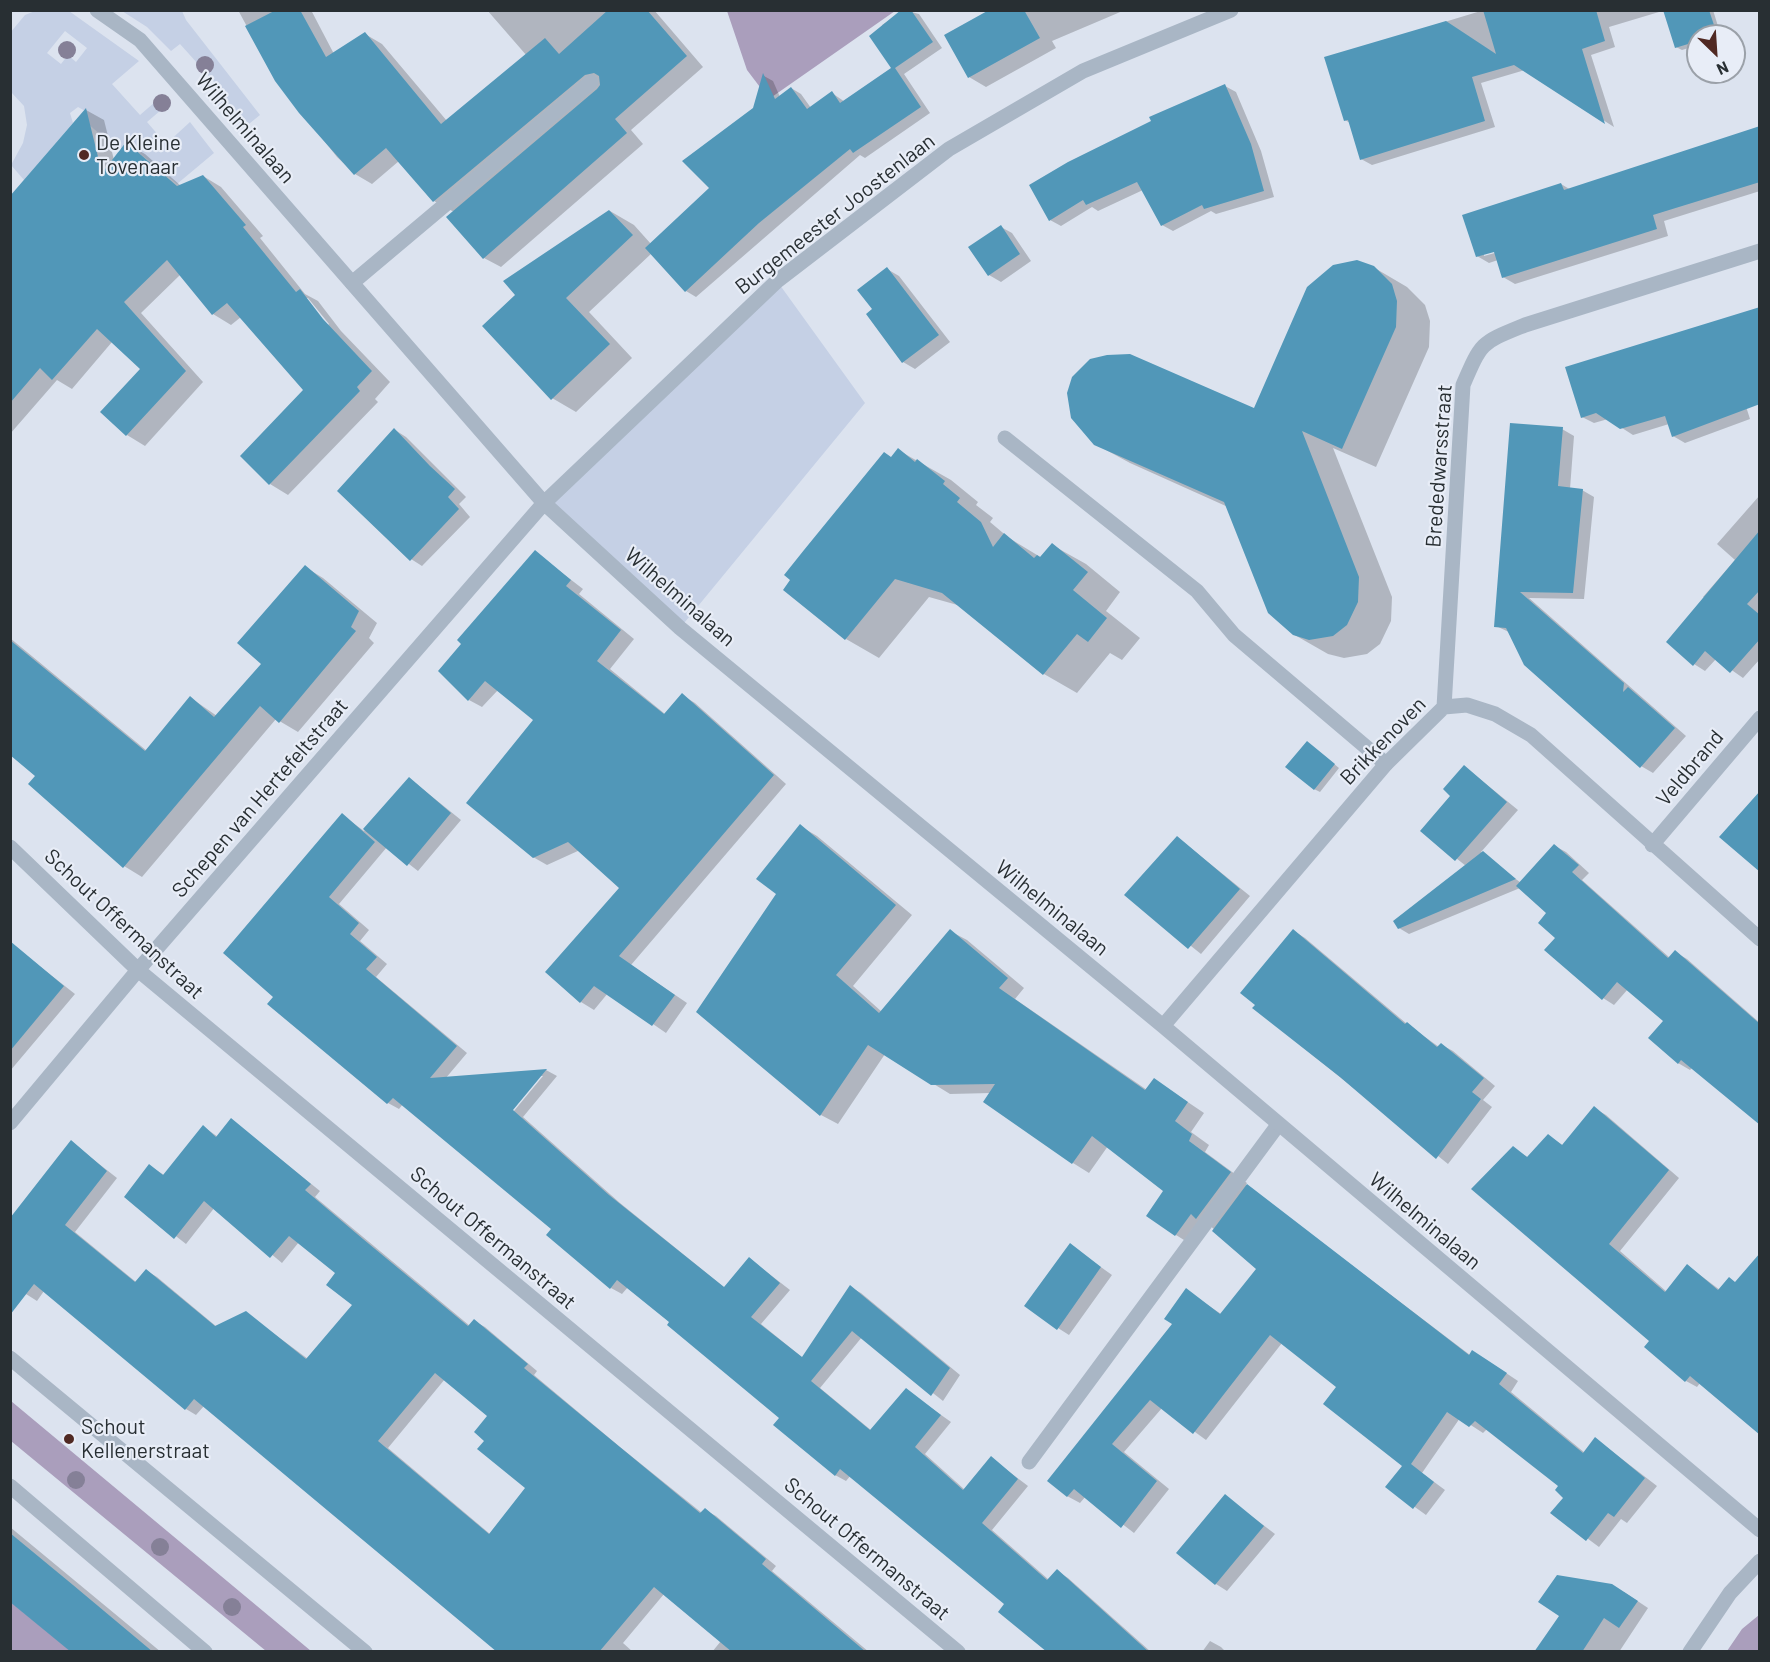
<!DOCTYPE html>
<html>
<head>
<meta charset="utf-8">
<style>
  body { margin:0 }
  #map { position:relative; width:1770px; height:1662px; overflow:hidden; background:#dce3ef; font-family:Barlow,sans-serif }
  canvas { display:block }
  .frame { position:absolute; inset:0; border:12px solid #282f33; pointer-events:none }
  .north { position:absolute; left:1686px; top:24px; width:60px; height:60px; box-sizing:border-box; background:#e8edf7; border:2px solid #9ba1a9; border-radius:50%; rotate:155deg; font-size:16px; font-weight:700; line-height:24px; text-align:center; color:#282f33 }
  .north::after { content:''; display:block; margin:auto; width:21px; height:27px; background:#502923; clip-path:polygon(50% 0,100% 100%,50% 72%,0 100%) }
</style>
</head>
<body>
<div id="map">
<canvas width="1770" height="1662"></canvas>
<div class="frame"></div>
<div class="north">N</div>
</div>
<script>
const context = document.querySelector('canvas').getContext('2d');
context.lineJoin = 'round';
function paint(path, color) { context.fillStyle = color; context.fill(path, 'evenodd'); }
function stroke(path, color, width, dash) { context.strokeStyle = color; context.lineWidth = width; context.lineCap = dash ? 'butt' : 'round'; context.setLineDash(dash || []); context.stroke(path); }
function drawText(font, color, halo, rows, align = 'center') {
  context.font = font + ' Barlow,sans-serif'; context.lineWidth = 4.5; context.setLineDash([]); context.textBaseline = 'middle'; context.strokeStyle = halo; context.fillStyle = color; for (const [text, x, y, turn = 0] of rows) {
    context.save(); context.translate(x, y); context.rotate((+turn || 0) * Math.PI / 180); context.textAlign = isNaN(turn) ? turn : align; if (halo) context.strokeText(text, 0, 0); context.fillText(text, 0, 0); context.restore();
  }
}
paint(new Path2D(`
  M727 11H895L769 99 747 70Z
  M11 1401 311 1651H266L11 1441Z
  M11 1602 71 1651H11Z
  M1759 1615V1651H1727L1742 1629Z`), '#aa9ebc');
paint(new Path2D(`
  M35 11H69L139 61 112 84 140 115 155 102 161 110 147 122 166 144 190 122 214 153 177 184 126 142 119 151 86 122 87 112 78 107 70 113 73 123 24 180 11 165 23 143 27 125 24 106 11 92 10 33 25 15ZM65 31 87 48 76 62 68 55 61 64 47 53Z
  M122 11H182L186 20 260 115 239 132 215 102 225 94 180 44 171 51 147 27Z
  M777 281 865 403 680 628 544 503Z`), '#c5d0e5');
paint(new Path2D(`
  M238 10H311L334 54 365 34 382 44 447 121 527 56 487 10H654L703 67 631 130 643 144 501 267 484 258 454 212 434 201 399 161 372 184 355 174 337 157 276 80Z
  M904 10 919 14 942 48 904 74 930 113 865 158 860 155 696 297 686 291 652 253 589 312 632 358 576 412 552 398 484 327 610 211 634 225 651 244 711 188 754 109 764 76 773 81 780 97 791 88 801 94 811 108 832 93 845 102 893 69 882 25Z
  M991 10H1125L1052 41 1056 48 986 87 969 77Z
  M1484 10 1659 12 1609 27 1615 47 1591 55 1614 127 1525 70 1481 83 1495 127 1372 165 1361 159 1350 123 1345 120 1326 58Z
  M1679 10H1713L1721 36H1698V45L1682 50 1676 47Z
  M1225 86 1236 92 1261 151 1274 197 1216 214 1211 211 1173 231 1162 225 1143 190 1098 211 1092 207 1061 226 1050 220Z
  M86 110 104 120 114 160 127 144 145 154 181 186 203 176 221 187 263 236 260 238 305 294 318 301 341 331 390 382 375 399 378 402 288 495 270 484 305 391 241 317 231 325 213 314 180 275 141 313 203 382 145 446 127 435 142 369 112 342 72 389 57 380 10 434V198ZM305 298H308L329 324 327 326Z
  M1760 127V191L1664 221 1668 236 1515 284 1503 277 1498 260 1489 263 1477 256 1561 184 1571 190ZM1501 248 1502 251 1484 256V253Z
  M1001 227 1012 233 1031 261 1001 282 989 275 970 248Z
  M1373 267 1407 287 1425 305 1430 321 1429 347 1376 467 1333 448 1392 597 1391 621 1380 644 1367 654 1344 658 1328 654 1293 634 1228 507 1130 463 1095 444 1254 410Z
  M887 269 899 276 950 342 915 369 903 362 874 310Z
  M1760 308 1742 394 1750 419 1685 443 1673 436 1669 424 1633 435 1608 419 1594 423 1582 417Z
  M1562 429 1574 436 1570 489 1582 490 1594 497 1584 599 1529 598 1686 736 1653 773 1641 766 1511 633 1496 626Z
  M395 430 406 437 466 497 459 504 470 517 422 566 411 559Z
  M898 450 951 480 978 502 976 505 993 518 990 522 1009 538 1042 558 1052 545 1086 564 1120 592 1106 611 1140 638 1122 660 1110 653 1077 693 1044 674 961 606 929 597 879 658 846 639 892 458Z
  M1760 495V659L1743 678 1716 659 1705 671 1694 664 1707 599 1703 597 1735 560 1717 544Z
  M535 552 583 589 579 594 634 639 610 669 665 714 682 695 695 703 786 784 631 965 687 1003 666 1033 608 993 594 1010 581 1002 548 972 621 888 580 850 547 865 533 857 535 719 498 690 482 707 469 700Z
  M305 567 323 578 377 623 369 638 374 643 298 732 276 719 142 877 124 866 37 776 10 753V638L147 751 191 698 217 716 263 663Z
  M1312 746 1339 768 1320 792 1314 789Z
  M1465 767 1518 810 1481 852 1521 883 1555 846 1566 852 1589 873 1582 880 1670 958 1675 952 1687 959 1760 1023V1123L1692 1068 1690 1070 1678 1063 1665 1021 1628 989 1614 1005 1603 998 1557 937 1548 913 1520 888 1409 934 1399 928 1466 866 1422 831 1452 796Z
  M409 778 461 820 418 871 387 847 339 904 369 930 360 941 387 964 376 977 467 1053 445 1079 546 1070 557 1076 523 1117 620 1203 725 1288 750 1259 790 1290 761 1324 803 1358 850 1287 861 1293 960 1375 943 1401 862 1337 820 1388 872 1431 906 1390 951 1422 925 1454 965 1490 991 1458 1028 1486 992 1530 1049 1580 1057 1571 1068 1578 1151 1652H1049L1006 1604 851 1475 846 1481 835 1475 781 1418 671 1321 628 1287 622 1294 611 1288 548 1235 553 1229 403 1104 399 1109 388 1103 275 996 342 815 364 831ZM539 1076H543L509 1117 507 1115Z
  M800 826 817 836 912 915 853 986 882 1012 950 931 967 940 1024 988 1015 999 1147 1090 1155 1080 1204 1113 1191 1132 1209 1145 1205 1152 1247 1183 1246 1185 1470 1355 1485 1359 1518 1381 1511 1392 1585 1453 1596 1439 1657 1486 1627 1523 1621 1519 1599 1547 1553 1513 1565 1498 1560 1486 1487 1429 1483 1433 1460 1418 1422 1473 1445 1490 1426 1515 1387 1487 1404 1466 1338 1387 1282 1343 1206 1440 1162 1408 1124 1452 1169 1489 1134 1533 1086 1496 1080 1503 1067 1496 1174 1324 1186 1290 1221 1314 1259 1268 1208 1224 1192 1245 1176 1235 1165 1191 1108 1146 1089 1173 1073 1163 991 1093 950 1094 885 1054 838 1124 821 1115 698 1012 778 894Z
  M1177 837 1250 896 1201 954 1126 894Z
  M1294 931 1305 938 1407 1024 1439 1047 1442 1045 1453 1051 1495 1086 1483 1100 1492 1107 1448 1164 1254 1008Z
  M19 950 75 994 10 1071V959Z
  M1594 1108 1606 1115 1679 1178 1620 1251 1667 1292 1688 1266 1720 1290 1700 1383 1697 1387 1686 1381 1513 1148 1529 1158 1549 1136 1564 1146Z
  M232 1120 320 1191 315 1197 470 1326 474 1321 485 1327 537 1371 534 1375 620 1447 702 1513 705 1510 716 1516 776 1566 772 1571 869 1652H712L721 1641 664 1594 623 1643 633 1652H499L204 1406 196 1415 186 1409 44 1291 37 1301 26 1294 71 1142 117 1178 75 1232 136 1282 147 1271 157 1277 217 1327 246 1313 308 1359 354 1305 337 1273 299 1242 282 1263 215 1207 186 1244 126 1197 150 1166 164 1175 204 1127 218 1137ZM445 1379 489 1416 487 1440 527 1487 490 1534 388 1448Z
  M1070 1245 1112 1275 1069 1335 1058 1328Z
  M1225 1496 1275 1534 1227 1591 1216 1584Z
  M10 1527 161 1652H73L10 1600Z
  M1624 1592 1648 1608 1619 1652H1536Z
  M1210 1641 1221 1647 1226 1652H1202Z`), '#0003');
paint(new Path2D(`
  M276 10H300L326 57 365 32 441 124 545 38 559 54 608 10H647L687 56 615 119 627 133 483 259 446 217 597 89 600 85 599 76 594 73 585 75 433 202 386 148 354 175 299 113 275 81 245 26Z
  M901 10H911L933 42 895 68 921 107 853 153 850 149 759 223 685 292 645 248 709 188 682 161 753 108 763 73 775 99 791 87 807 109 832 91 840 103 891 68 869 36Z
  M989 10H1024L1040 38 968 78 944 35Z
  M1483 10H1596L1605 41 1582 49 1605 124 1514 65 1472 77 1485 121 1360 160 1348 120 1344 121 1324 57 1446 21 1496 54Z
  M1663 10H1709L1717 34 1698 36V41L1675 48Z
  M1225 84 1251 144 1264 191 1204 209 1202 205 1161 226 1137 182 1086 205 1083 200 1049 221 1029 185 1068 162 1151 121 1149 117Z
  M86 108 102 173 126 142 177 186 203 175 246 225 243 227 296 292 300 289 323 319 372 371 357 387 360 391 269 485 240 456 303 390 227 303 212 315 167 260 124 302 186 371 126 436 100 412 140 369 97 329 52 380 40 368 10 403V196Z
  M1760 126V182L1653 215 1657 229 1502 278 1494 252 1476 257 1462 215 1561 183 1564 190Z
  M609 210 633 235 566 298 610 344 551 400 482 326 515 295 503 281Z
  M1001 225 1020 254 988 276 968 247Z
  M1357 260 1374 266 1392 284 1397 301 1396 327 1342 449 1302 431 1359 577 1358 602 1347 625 1333 636 1309 640 1293 635 1268 613 1224 502 1094 445 1071 418 1067 393 1072 377 1090 359 1107 355 1130 354 1254 408 1307 287 1333 265Z
  M887 267 939 335 902 363 866 314 872 309 857 290Z
  M1760 307V404L1672 437 1665 416 1620 429 1596 413 1581 418 1565 367Z
  M1510 423 1563 427 1558 486 1583 489 1573 593 1520 592 1624 683 1623 692 1628 687 1675 728 1640 768 1524 665 1506 628 1494 627Z
  M394 428 430 466 455 489 448 497 459 509 410 561 337 491Z
  M898 448 915 462 917 459 945 481 943 484 960 498 957 502 981 522 993 547 1004 533 1034 558 1037 555 1040 557 1052 543 1088 572 1073 590 1107 618 1088 642 1077 634 1043 675 942 593 895 579 845 640 783 590 790 580 784 575 804 550 884 452 891 457Z
  M1760 530V590L1747 604 1760 615V639L1730 673 1705 651 1693 666 1666 642Z
  M535 550 571 580 566 586 621 630 597 661 664 714 682 693 774 775 619 956 675 995 652 1026 594 986 580 1003 545 972 619 888 568 842 533 858 466 803 533 720 485 681 468 701 438 671 461 644 457 640Z
  M305 565 359 611 351 627 356 631 279 723 260 706 123 868 28 784 35 776 10 755V640L145 751 190 696 214 717 261 664 237 643Z
  M1307 741 1335 764 1314 790 1285 767Z
  M1464 765 1507 802 1455 861 1420 831 1450 796 1443 789Z
  M409 777 451 813 407 866 363 829Z
  M1760 791V872L1719 837Z
  M342 813 375 842 329 897 359 923 350 934 377 957 366 969 457 1046 430 1078 547 1069 513 1110 609 1195 724 1287 749 1257 780 1283 751 1317 802 1357 850 1285 950 1368 931 1396 852 1331 811 1381 870 1430 906 1388 941 1415 915 1447 963 1490 991 1456 1018 1479 982 1523 1047 1580 1057 1569 1149 1652H1047L998 1612 1004 1604 840 1469 835 1476 773 1425 779 1418 667 1325 669 1322 617 1280 610 1289 546 1235 551 1229 393 1098 387 1104 267 1004 273 997 223 953Z
  M800 824 896 905 836 975 879 1013 950 929 1008 978 999 988 1145 1090 1154 1078 1188 1102 1175 1121 1192 1134 1189 1141 1231 1172 1196 1219 1191 1214 1175 1236 1146 1216 1163 1191 1092 1136 1072 1164 983 1102 995 1084 931 1085 868 1045 820 1116 696 1012 776 894 756 879Z
  M1177 836 1240 889 1188 949 1124 895Z
  M1554 844 1579 865 1572 872 1668 958 1675 950 1760 1024V1125L1681 1060 1678 1064 1648 1038 1663 1021 1617 982 1602 1000 1544 950 1555 938 1538 923 1546 913 1516 886Z
  M1483 851 1516 879 1398 929 1393 921Z
  M1293 929 1405 1024 1407 1022 1437 1047 1441 1043 1484 1078 1472 1092 1481 1099 1436 1159 1340 1077 1252 1008 1255 1005 1240 993Z
  M10 941 64 986 10 1051Z
  M1594 1106 1669 1170 1609 1244 1665 1292 1687 1264 1718 1290 1729 1277 1735 1282 1760 1253V1435L1690 1376 1685 1382 1644 1347 1649 1341 1471 1189 1513 1146 1527 1157 1548 1134 1562 1145Z
  M231 1118 311 1184 305 1190 363 1239 468 1326 474 1319 528 1364 524 1368 700 1513 705 1508 766 1559 762 1564 866 1652H732L654 1587 599 1652H497L194 1399 185 1410 34 1284 10 1315V1218L71 1140 107 1171 65 1225 135 1282 146 1269 215 1326 246 1311 306 1359 352 1305 326 1285 335 1273 289 1236 270 1258 204 1201 174 1239 124 1197 149 1164 163 1175 203 1125 216 1137ZM435 1373 487 1416 474 1432 484 1441 477 1449 525 1488 489 1534 378 1441Z
  M1247 1184 1469 1355 1472 1350 1507 1373 1499 1384 1583 1453 1595 1437 1645 1478 1614 1517 1608 1513 1586 1541 1550 1513 1563 1498 1555 1490 1558 1486 1475 1421 1469 1427 1447 1412 1411 1464 1434 1482 1413 1509 1385 1487 1402 1466 1323 1404 1336 1387 1270 1335 1193 1434 1150 1400 1112 1444 1157 1481 1121 1528 1074 1489 1067 1497 1047 1481 1172 1324 1164 1319 1186 1288 1220 1314 1256 1269 1212 1231Z
  M1070 1243 1101 1267 1057 1330 1024 1306Z
  M1225 1494 1264 1526 1215 1585 1176 1553Z
  M10 1533 73 1585 153 1652H71L10 1602Z
  M1557 1575 1612 1584 1638 1601 1619 1628 1604 1618 1582 1652H1534L1559 1616 1538 1602Z`), '#5197b8');
stroke(new Path2D(`
  M352 283 591 82
  M1005 438 1197 591 1234 635 1386 764
  M1029 1462 1278 1125`), '#a9b6c5', 15);
stroke(new Path2D(`
  M97 10 140 40 544 503 680 628 1163 1026 1760 1530
  M1444 707 1463 385C1482 341 1481 343 1525 325L1760 251
  M1652 845 1760 718
  M10 847 138 970 958 1652
  M1163 1026 1386 764 1444 707 1467 705 1495 714 1531 735 1760 939
  M10 1123 138 970 544 503 777 281 949 149 1083 71 1231 10
  M10 1358 365 1652
  M10 1486 205 1652
  M1690 1652 1730 1593 1760 1561`), '#a9b6c5', 15);
context.fillStyle = '#858097';
for (const [x, y] of [
  [67,50],
  [205,65],
  [162,103],
  [76,1480],
  [160,1547],
  [232,1607]
]) { context.beginPath(); context.arc(x, y, 9, 0, 2 * Math.PI); context.fill(); }
for (const [x, y, r, color] of [
  [84,155,6,"#502923"],
  [69,1439,6,"#502923"]
]) { const dot = new Path2D(); dot.arc(x, y, r, 0, 2 * Math.PI); context.fillStyle = color; context.fill(dot); stroke(dot, '#e8edf7', 2); }
drawText('21px', '#282f33', '#e8edf7', [
  ["Wilhelminalaan",245,128,49],
  ["Burgemeester Joostenlaan",835,214,-38],
  ["Brededwarsstraat",1439,466,-86],
  ["Wilhelminalaan",680,597,41],
  ["Brikkenoven",1383,741,-46],
  ["Veldbrand",1690,768,-50],
  ["Schepen van Hertefeltstraat",260,798,-49],
  ["Wilhelminalaan",1052,908,39],
  ["Schout Offermanstraat",124,924,43],
  ["Wilhelminalaan",1425,1221,40],
  ["Schout Offermanstraat",493,1238,40],
  ["Schout Offermanstraat",867,1549,40]
]);
drawText('21px', '#282f33', '#e8edf7', [
  ["De Kleine",96,143],
  ["Tovenaar",96,167],
  ["Schout",81,1427],
  ["Kellenerstraat",81,1451]
], 'left');
</script>
</body>
</html>
